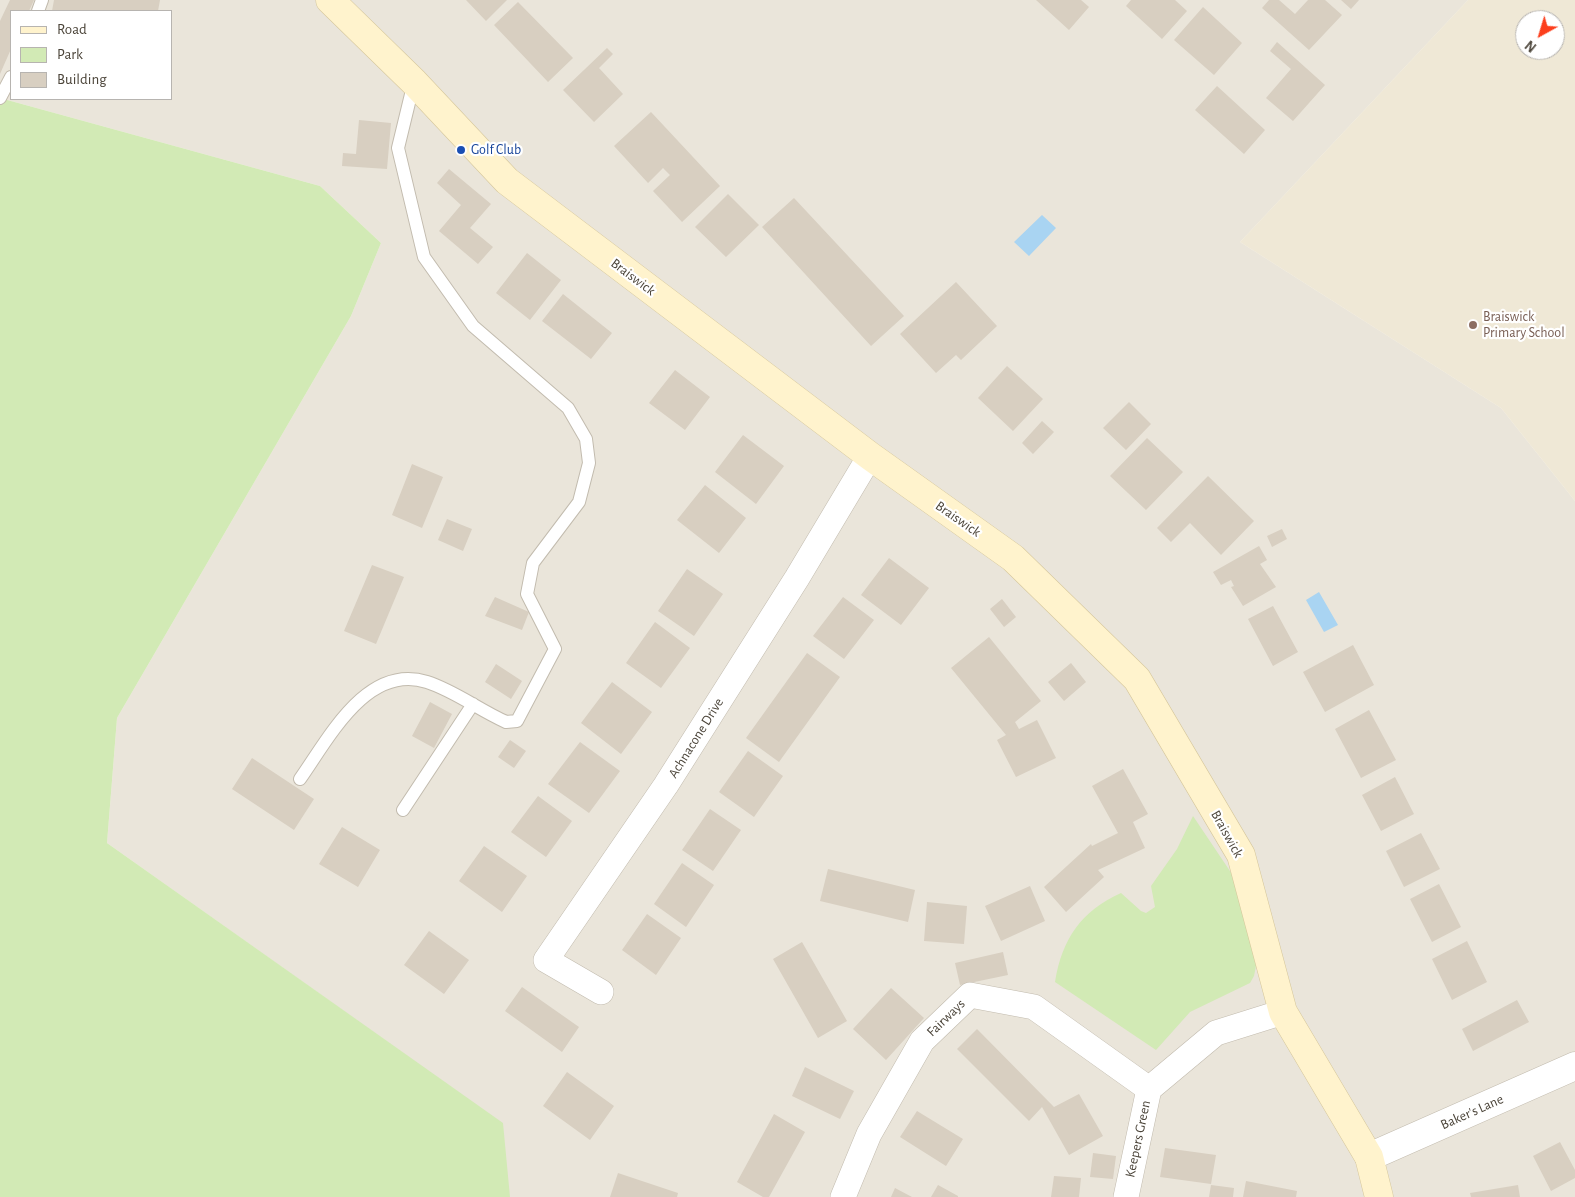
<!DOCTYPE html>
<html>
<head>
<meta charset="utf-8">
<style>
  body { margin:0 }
  #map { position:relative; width:1575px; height:1197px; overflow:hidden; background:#f6f3ec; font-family:"Alegreya Sans",sans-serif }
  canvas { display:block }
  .legend { position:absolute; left:10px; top:10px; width:162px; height:90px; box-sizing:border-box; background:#fff; border:1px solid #b7b4b0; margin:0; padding:6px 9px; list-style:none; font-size:15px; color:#4b4439 }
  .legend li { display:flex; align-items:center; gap:10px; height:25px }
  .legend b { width:25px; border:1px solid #b7b4b0 }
  .north { position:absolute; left:1515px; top:10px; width:50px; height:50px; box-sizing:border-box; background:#fff; border:1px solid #b7b4b0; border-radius:50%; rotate:219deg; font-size:14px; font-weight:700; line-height:20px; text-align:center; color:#4b4439 }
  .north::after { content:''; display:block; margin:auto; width:18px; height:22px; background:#fc3f1d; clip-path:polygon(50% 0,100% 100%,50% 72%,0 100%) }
</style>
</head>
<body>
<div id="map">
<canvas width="1575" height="1197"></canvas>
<ul class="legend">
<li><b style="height:6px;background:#fff3cd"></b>Road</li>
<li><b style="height:14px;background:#d2eab5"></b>Park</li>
<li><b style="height:14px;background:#d8cfc1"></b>Building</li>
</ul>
<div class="north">N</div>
</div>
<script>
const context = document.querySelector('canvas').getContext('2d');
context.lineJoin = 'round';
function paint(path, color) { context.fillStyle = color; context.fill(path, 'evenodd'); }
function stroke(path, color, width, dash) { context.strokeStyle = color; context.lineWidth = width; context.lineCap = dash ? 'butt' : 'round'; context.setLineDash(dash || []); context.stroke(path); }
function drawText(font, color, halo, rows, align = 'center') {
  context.font = font + ' "Alegreya Sans",sans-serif'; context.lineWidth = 4.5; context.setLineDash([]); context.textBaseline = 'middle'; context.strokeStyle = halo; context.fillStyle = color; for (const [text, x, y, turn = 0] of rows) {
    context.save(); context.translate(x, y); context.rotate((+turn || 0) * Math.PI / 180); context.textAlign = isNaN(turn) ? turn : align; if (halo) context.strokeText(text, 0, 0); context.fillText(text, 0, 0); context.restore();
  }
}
paint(new Path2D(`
  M0 0H1468L1240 242 1501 408 1575 501V1197H507L496 1119 107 843 117 718 351 316 381 243 320 186 0 98ZM11 11H171V99H11Z`), '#eae5da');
paint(new Path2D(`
  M1468 0H1575V501L1501 408 1240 242ZM1525 20H1555V50H1525Z`), '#efe8d6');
paint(new Path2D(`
  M0 98 320 186 381 243 351 316 117 718 107 843 503 1123 510 1197H0Z
  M1193 816 1236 880 1258 956 1254 976 1250 983 1190 1012 1156 1050 1055 982C1062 939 1081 911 1121 893L1141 911 1146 913 1155 907 1151 886 1177 849Z`), '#d2eab5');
paint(new Path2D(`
  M1042 215 1056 228 1029 256 1014 242Z
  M1319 592 1338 625 1324 632 1306 600Z`), '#a9d4f2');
paint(new Path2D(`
  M10 0H34L29 11H11V49L0 74V21Z
  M54 0H160L158 11H52Z
  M466 0H507L486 21Z
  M1036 0H1081L1089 7 1069 30Z
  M1131 0H1175L1187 11 1162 39 1126 6Z
  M1269 0H1279L1295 14 1308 0H1325L1342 15 1309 50 1262 8Z
  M1341 0H1359L1351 9Z
  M518 2 573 58 548 82 494 25Z
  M1203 7 1242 43 1214 75 1174 40Z
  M1277 42 1325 85 1293 121 1266 98 1291 69 1270 51Z
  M607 48 613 54 599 68 623 94 594 122 563 90Z
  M1217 86 1265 130 1244 154 1195 110Z
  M651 112 720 186 682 222 653 191 670 175 663 168 648 183 614 146Z
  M359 120 391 123 387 169 342 166 343 153 356 154Z
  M449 169 491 204 470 228 493 247 478 264 439 231 461 205 437 183Z
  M728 194 759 225 726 257 695 227Z
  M794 198 904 316 871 346 762 227Z
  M527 253 561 280 530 320 496 293Z
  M956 282 997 326 961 360 956 355 936 373 900 334Z
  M563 294 612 333 591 359 542 321Z
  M1007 366 1043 399 1013 431 978 398Z
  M675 370 710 397 685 430 649 403Z
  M1129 402 1151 424 1126 450 1103 428Z
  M1042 421 1054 432 1033 454 1022 443Z
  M743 435 784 466 756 504 715 472Z
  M1147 438 1183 472 1146 510 1110 476Z
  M412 464 443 477 422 528 392 515Z
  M1208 476 1254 521 1221 555 1190 523 1171 542 1157 528Z
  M705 485 746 518 719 553 677 520Z
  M447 519 472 529 463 551 438 540Z
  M1282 529 1287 539 1272 547 1267 536Z
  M1259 546 1267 560 1260 564 1276 587 1243 606 1231 587 1234 586 1231 580 1221 585 1213 572Z
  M889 558 929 588 901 625 861 595Z
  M372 565 404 577 376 644 344 631Z
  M687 569 723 594 694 636 658 611Z
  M495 597 529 612 522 630 485 616Z
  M843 597 874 620 844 659 813 636Z
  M1002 599 1016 617 1004 627 990 609Z
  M1273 606 1298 652 1273 666 1248 619Z
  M655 622 690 648 661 688 626 663Z
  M989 637 1041 701 1015 722 1019 729 1037 720 1056 758 1016 777 997 740 1006 735 951 668Z
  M1353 645 1374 685 1325 712 1303 672Z
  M807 653 840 677 779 762 746 738Z
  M1071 663 1086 682 1064 701 1048 682Z
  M496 664 522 681 511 699 485 682Z
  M612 682 652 712 621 754 581 723Z
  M430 702 452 714 434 748 412 736Z
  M1369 710 1396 760 1361 778 1335 729Z
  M510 740 526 751 514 768 498 757Z
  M580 742 620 771 589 813 548 784Z
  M748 751 783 776 754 817 719 792Z
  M252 758 314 799 294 830 232 789Z
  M1123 769 1148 814 1133 822 1145 848 1098 870 1104 877 1066 912 1044 887 1091 844 1092 846 1118 833 1092 786Z
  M1395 777 1414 814 1381 831 1362 795Z
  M538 796 572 821 546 857 511 832Z
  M710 809 741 830 713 871 682 850Z
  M342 827 380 850 358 887 319 864Z
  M1421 833 1440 869 1404 887 1386 851Z
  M484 846 527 876 502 912 459 881Z
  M682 863 714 885 686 927 654 904Z
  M828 869 915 890 908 922 820 901Z
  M1439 884 1461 927 1432 942 1410 899Z
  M1030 886 1045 921 1001 941 985 906Z
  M927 902 967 906 964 944 924 941Z
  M647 914 681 938 656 975 622 950Z
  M429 931 469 960 444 994 404 965Z
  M1467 941 1487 982 1452 1000 1432 959Z
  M802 942 847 1021 818 1038 773 959Z
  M1003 952 1008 975 960 985 955 963Z
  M522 987 579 1027 562 1052 505 1011Z
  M891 988 924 1018 886 1060 853 1029Z
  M1517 1000 1529 1022 1473 1051 1462 1029Z
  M977 1029 1054 1107 1079 1094 1103 1136 1069 1155 1042 1107 1029 1121 957 1049Z
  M805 1067 854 1091 840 1119 792 1096Z
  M567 1072 614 1106 590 1140 543 1106Z
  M917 1111 963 1139 946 1166 900 1137Z
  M774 1114 805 1132 769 1197H763L737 1182Z
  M1560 1142 1575 1170V1178L1551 1191 1533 1156Z
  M1165 1148 1216 1155 1211 1184 1160 1177Z
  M1093 1153 1116 1156 1113 1179 1090 1177Z
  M618 1173 678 1193 677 1197H610Z
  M1054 1176 1081 1178 1079 1197H1051Z
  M1246 1181 1297 1191 1296 1197H1243Z
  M938 1185 958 1196V1197H931Z
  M1211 1185 1234 1188 1233 1197H1209Z
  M1518 1185 1520 1197H1471L1470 1193Z
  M895 1188 912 1197H891Z`), '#d8cfc1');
const service = new Path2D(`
  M38 11 42 0
  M0 98 11 77
  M300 779C329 738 367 663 427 682 455 691 479 710 506 722L517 721 555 649 527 594 533 563 579 502 589 463 586 439 568 408 473 326 424 257 398 148 414 82
  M403 810 473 704`);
const minor = new Path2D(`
  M601 992 546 960 666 785 797 578 870 456
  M843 1197 869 1134 922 1041 970 995 1034 1007 1149 1089
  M1126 1197 1149 1089 1216 1033 1283 1012`);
const tertiary = new Path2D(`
  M1369 1157 1575 1066`);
const secondary = new Path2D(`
  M330 0 414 82 507 181 870 456 1013 558 1137 679 1241 855 1283 1012 1369 1157 1379 1197`);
stroke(service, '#c2bbae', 14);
stroke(minor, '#c2bbae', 26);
stroke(tertiary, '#c2bbae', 29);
stroke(secondary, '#d6c79b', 29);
stroke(service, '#fff', 12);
stroke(minor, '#fff', 25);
stroke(tertiary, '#fff', 28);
stroke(secondary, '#fff3cd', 28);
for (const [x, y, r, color] of [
  [461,150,5,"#1a4fb4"],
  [1473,325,5,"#8d6e63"]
]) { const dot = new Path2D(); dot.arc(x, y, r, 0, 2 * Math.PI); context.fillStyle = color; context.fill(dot); stroke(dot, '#fff', 2); }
drawText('14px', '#164399', '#fff', [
  ["Golf Club",471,150]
], 'left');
drawText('14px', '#4b4439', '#fff', [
  ["Braiswick",633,277,37],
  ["Braiswick",958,519,35],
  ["Achnacone Drive",696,738,-58],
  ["Braiswick",1227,834,61],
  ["Fairways",946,1018,-44],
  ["Baker's Lane",1472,1112,-24],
  ["Keepers Green",1138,1139,-78]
]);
drawText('14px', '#785e54', '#fff', [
  ["Braiswick",1483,317],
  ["Primary School",1483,333]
], 'left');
</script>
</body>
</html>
